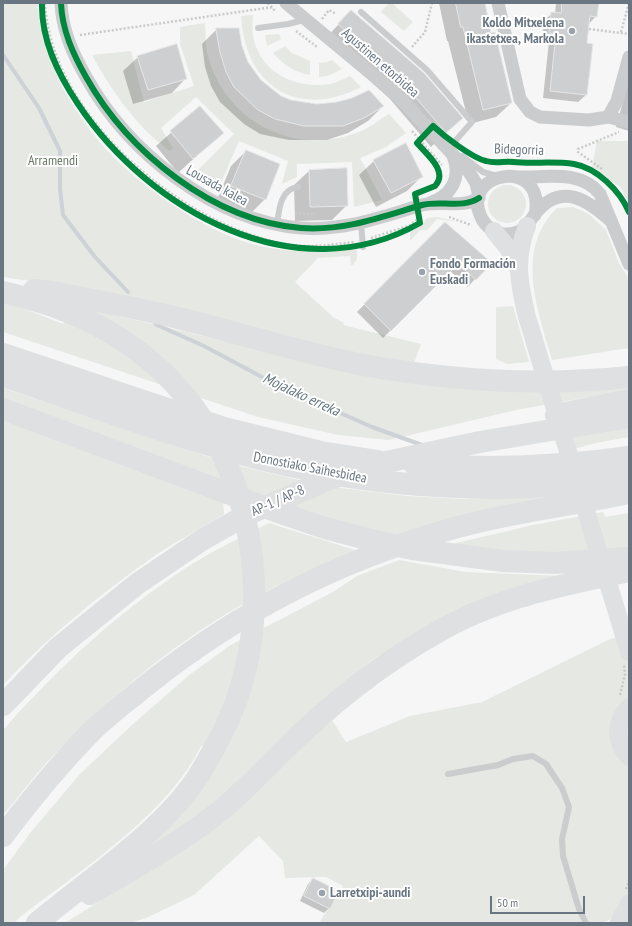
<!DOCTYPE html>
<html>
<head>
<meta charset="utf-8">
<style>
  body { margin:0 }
  #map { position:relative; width:632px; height:926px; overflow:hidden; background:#f6f6f6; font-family:"PT Sans Narrow",sans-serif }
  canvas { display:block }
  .frame { position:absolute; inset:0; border:4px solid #697682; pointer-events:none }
  .scale { position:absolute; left:490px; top:896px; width:95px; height:18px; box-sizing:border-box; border:2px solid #697682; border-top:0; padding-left:5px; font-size:12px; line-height:14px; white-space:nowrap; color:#697682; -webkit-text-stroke:3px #fff; paint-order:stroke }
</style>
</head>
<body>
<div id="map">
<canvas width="632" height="926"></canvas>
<div class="frame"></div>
<div class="scale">50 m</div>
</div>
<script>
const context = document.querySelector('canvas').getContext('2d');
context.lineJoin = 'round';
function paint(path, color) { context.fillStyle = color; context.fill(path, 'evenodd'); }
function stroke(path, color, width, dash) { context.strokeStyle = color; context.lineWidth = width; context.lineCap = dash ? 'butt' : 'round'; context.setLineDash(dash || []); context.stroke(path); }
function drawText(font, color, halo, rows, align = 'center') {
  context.font = font + ' "PT Sans Narrow",sans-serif'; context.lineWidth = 4; context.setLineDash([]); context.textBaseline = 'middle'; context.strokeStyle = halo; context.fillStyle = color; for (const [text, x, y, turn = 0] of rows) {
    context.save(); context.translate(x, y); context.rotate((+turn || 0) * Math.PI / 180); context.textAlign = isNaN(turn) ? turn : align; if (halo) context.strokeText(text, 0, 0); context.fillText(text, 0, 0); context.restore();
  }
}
paint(new Path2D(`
  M3 3H38C38 59 82 129 123 166 155 196 209 232 252 244 286 253 322 254 357 248V259L353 265H351L350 256 318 258 295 282 333 317 344 323 343 325 421 344 414 363 335 350 58 285 3 277Z
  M389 3H392L413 22 404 31 381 12Z
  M253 15C252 26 252 39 257 49 269 77 301 89 330 84 336 83 344 79 350 76L361 87C297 120 245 86 241 16Z
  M205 23C206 33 205 46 208 56 226 123 296 158 361 131 371 127 380 119 389 114L406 133 386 147 360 158 382 200 354 207 352 162 297 164V177L282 184 288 161 239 141 220 185 198 170 234 134 196 97 161 128 173 148 170 151C136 127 112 91 92 55L131 51 144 102 194 86 180 44V27Z
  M279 34 281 39 267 46 265 35Z
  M285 46 292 53 310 61V75C294 72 284 65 273 53Z
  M332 60 342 69 328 76 319 77V63L327 62Z
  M597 141H629V203L620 187 592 168Z
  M488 204a19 19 0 1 1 38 0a19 19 0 1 1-38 0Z
  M573 207 589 214 606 230 619 263 629 279V348L552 360C538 310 514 250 557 208Z
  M438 217 458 222 437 219 427 230H420L410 241V232L424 223 425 220 428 218Z
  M3 302 20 307 63 324 73 305 333 367 629 384V390L516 410 389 440 338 435 258 417 3 332Z
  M513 306 529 362 507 364 496 359V307Z
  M3 388 227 463 324 486 407 496 462 499 557 497 391 540 332 524 3 403Z
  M3 420 223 502 224 514C202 528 178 540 156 555 101 593 49 636 3 685Z
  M629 426V437L596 443 570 450 567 436Z
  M603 512 605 517 629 513V550L559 556 439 547 533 525Z
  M269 523 355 550C298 574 242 601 192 636 140 671 94 715 50 759 33 777 19 797 3 815V730C58 668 119 611 189 566 215 550 242 536 269 523Z
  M399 560 466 572 563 576 416 632 369 662 325 700 218 802 136 859 220 752 201 746C168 814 80 871 20 917L14 923H3V870L31 832 80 774 133 724 188 676 229 646 333 592 357 576Z
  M629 635V923L618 916 602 923H320L321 920 343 886 326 877 285 878 283 861 259 836 194 895 146 918 130 923H65L183 849 332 720 346 742 410 716 482 702 610 639Z`), '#e5e8e3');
paint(new Path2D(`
  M439 3H484L490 35 511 103 496 117 469 124 448 41H447Z
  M556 3H598L596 16 589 24 586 44V95L578 102 543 98 549 41 542 40 544 21 552 13H555Z
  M351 11 461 118 431 147 390 99 324 40Z
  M217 29 241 46 247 62 260 81 280 97 290 101 317 105 337 103 383 106 368 121 348 133 327 140H289L260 134 244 124 220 102 211 86 205 67 202 44Z
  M138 57 186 78 172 93 133 104 123 71Z
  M629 80V131L616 127Z
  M200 107 222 133 178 173 156 146Z
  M246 151 265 199 250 214 217 200 231 166Z
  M374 161 422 176 407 191 376 207 359 175Z
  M309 171 347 205 332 220 295 221 294 185Z
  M445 223 475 279 468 287 450 271 383 338 357 312Z
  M313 879 329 908 324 913 300 901 308 884Z`), '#0003');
stroke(new Path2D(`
  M3 55 39 108 60 151V189L63 215 95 257 128 292
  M153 321 157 325 204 346 277 385 372 427 422 445`), '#cdd2d6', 4);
const building = new Path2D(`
  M456 3H485L491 33 495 32 512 103 483 110 463 27H461Z
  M562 3H599L597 17 590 16 587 43 593 44 587 95 550 91 556 34 549 33 551 12 561 13Z
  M351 10 424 73 463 118 446 133 405 85 338 24Z
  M216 28H239L242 46 248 62 261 80 281 96 291 100 317 104 337 102 352 98 369 90 384 106 364 118 343 126H304L275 119 258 110 234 87 226 72 220 52Z
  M177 44 187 79 148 90 137 56Z
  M200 106 224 133 193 159 170 131Z
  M406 143 423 177 391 193 373 160Z
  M246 150 280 164 266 200 231 186Z
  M347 168 348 206 310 207 309 170Z
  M445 222 492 263 476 280 458 264 391 331 364 304Z
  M313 878 339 891 330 909 304 896Z`);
paint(building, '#cecfd0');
stroke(building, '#e6e6e6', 1);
stroke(new Path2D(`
  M45 3C51 117 184 228 291 245 312 248 334 244 355 242
  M268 3 276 12
  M322 19 329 10 336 14
  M589 29 629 34
  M296 31 317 47
  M621 32 629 3
  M80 35 273 7
  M412 47 425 32 432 3
  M412 131 442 165
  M602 169 578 152V149L619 132
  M295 213 316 214
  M449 217 471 225
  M371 238 411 225 416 220
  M620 695 625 674 624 664
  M626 889 629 880`), '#c9cacb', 2.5, [2, 2]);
stroke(new Path2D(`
  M361 12 427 70 472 122 448 149
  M258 28 288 24 304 20
  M462 156 483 172 497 176
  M361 223 363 247
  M277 225C279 210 280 189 298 187
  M448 774 498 765 513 759 533 756 546 764 562 788 569 807 562 839 563 856 579 909 586 923`), '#cbcccd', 6);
stroke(new Path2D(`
  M61 3C62 30 73 54 86 77 128 152 213 221 301 228 345 231 381 217 422 205 440 200 462 209 479 198
  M286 3 397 95 469 172 476 183 479 197
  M498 3 520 99 530 112 540 117 589 120 608 117 629 122
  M608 117 617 101 629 57
  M517 177C546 178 580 169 600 194L629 264
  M430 203C451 196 462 178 453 156
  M535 215C547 156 459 171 481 217 485 226 494 233 504 234 521 235 527 226 535 214 561 181 588 200 612 222`), '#cbcccd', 13);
stroke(new Path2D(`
  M527 226C514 260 519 283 527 317L629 652
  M494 231 508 248 518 268
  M629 707C615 722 614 741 629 757
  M619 923 629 903`), '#dfe0e1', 18);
stroke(new Path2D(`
  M34 290 52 292C95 301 139 308 182 319 243 334 302 353 364 365 451 381 541 386 629 377
  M3 292C57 304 112 327 154 364 250 448 279 595 232 712 224 731 213 751 203 768 170 827 89 879 37 923
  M3 354 224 428 321 452 378 461
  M3 376C89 405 175 438 264 460 382 489 508 496 629 478
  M3 409 275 511 325 528 367 539 412 549 503 561 554 563 629 558
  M556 415 629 400
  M414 464C486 470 558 467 629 457
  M3 705 58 648 137 584 202 540 246 515 330 479 372 465 480 442 629 417
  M3 836C31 799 61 762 94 729 111 713 130 699 148 684 239 612 333 563 444 531 505 513 568 506 629 493
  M90 894C133 869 176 845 215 815 248 789 275 757 306 729 348 690 392 657 443 629 500 597 566 584 629 571`), '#dfe0e1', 22);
stroke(new Path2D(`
  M42 3C41 40 58 74 78 104 149 211 297 293 420 223L415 194 435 186C449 171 426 154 417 143L433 126C444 136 472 158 486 161 495 164 504 161 513 162 533 164 554 161 574 164 597 168 620 191 629 212
  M61 3C62 30 73 54 86 77 128 152 213 221 301 228 345 231 381 217 422 205 440 200 462 209 479 198`), '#00873e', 6);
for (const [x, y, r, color] of [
  [572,31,4,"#9aa3ab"],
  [422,272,4,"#9aa3ab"],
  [322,893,4,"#9aa3ab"]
]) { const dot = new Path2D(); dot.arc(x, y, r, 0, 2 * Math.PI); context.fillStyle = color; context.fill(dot); stroke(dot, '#fff', 1.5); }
drawText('bold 14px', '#697682', '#fff', [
  ["Koldo Mitxelena",564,23,"right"],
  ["ikastetxea, Markola",564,39,"right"],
  ["Fondo Formación",430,264],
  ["Euskadi",430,280],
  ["Larretxipi-aundi",330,893]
], 'left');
drawText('14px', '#697682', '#fff', [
  ["Agustinen etorbidea",380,63,41],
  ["Bidegorria",519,150,2],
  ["Lousada kalea",217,186,29],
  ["Donostiako Saihesbidea",310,468,11],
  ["AP-1 / AP-8",278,501,-24]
]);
drawText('14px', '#6b7a68', '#fff', [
  ["Arramendi",53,161]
]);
drawText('italic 15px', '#65777f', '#fff', [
  ["Mojalako erreka",301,395,25]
]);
</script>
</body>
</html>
